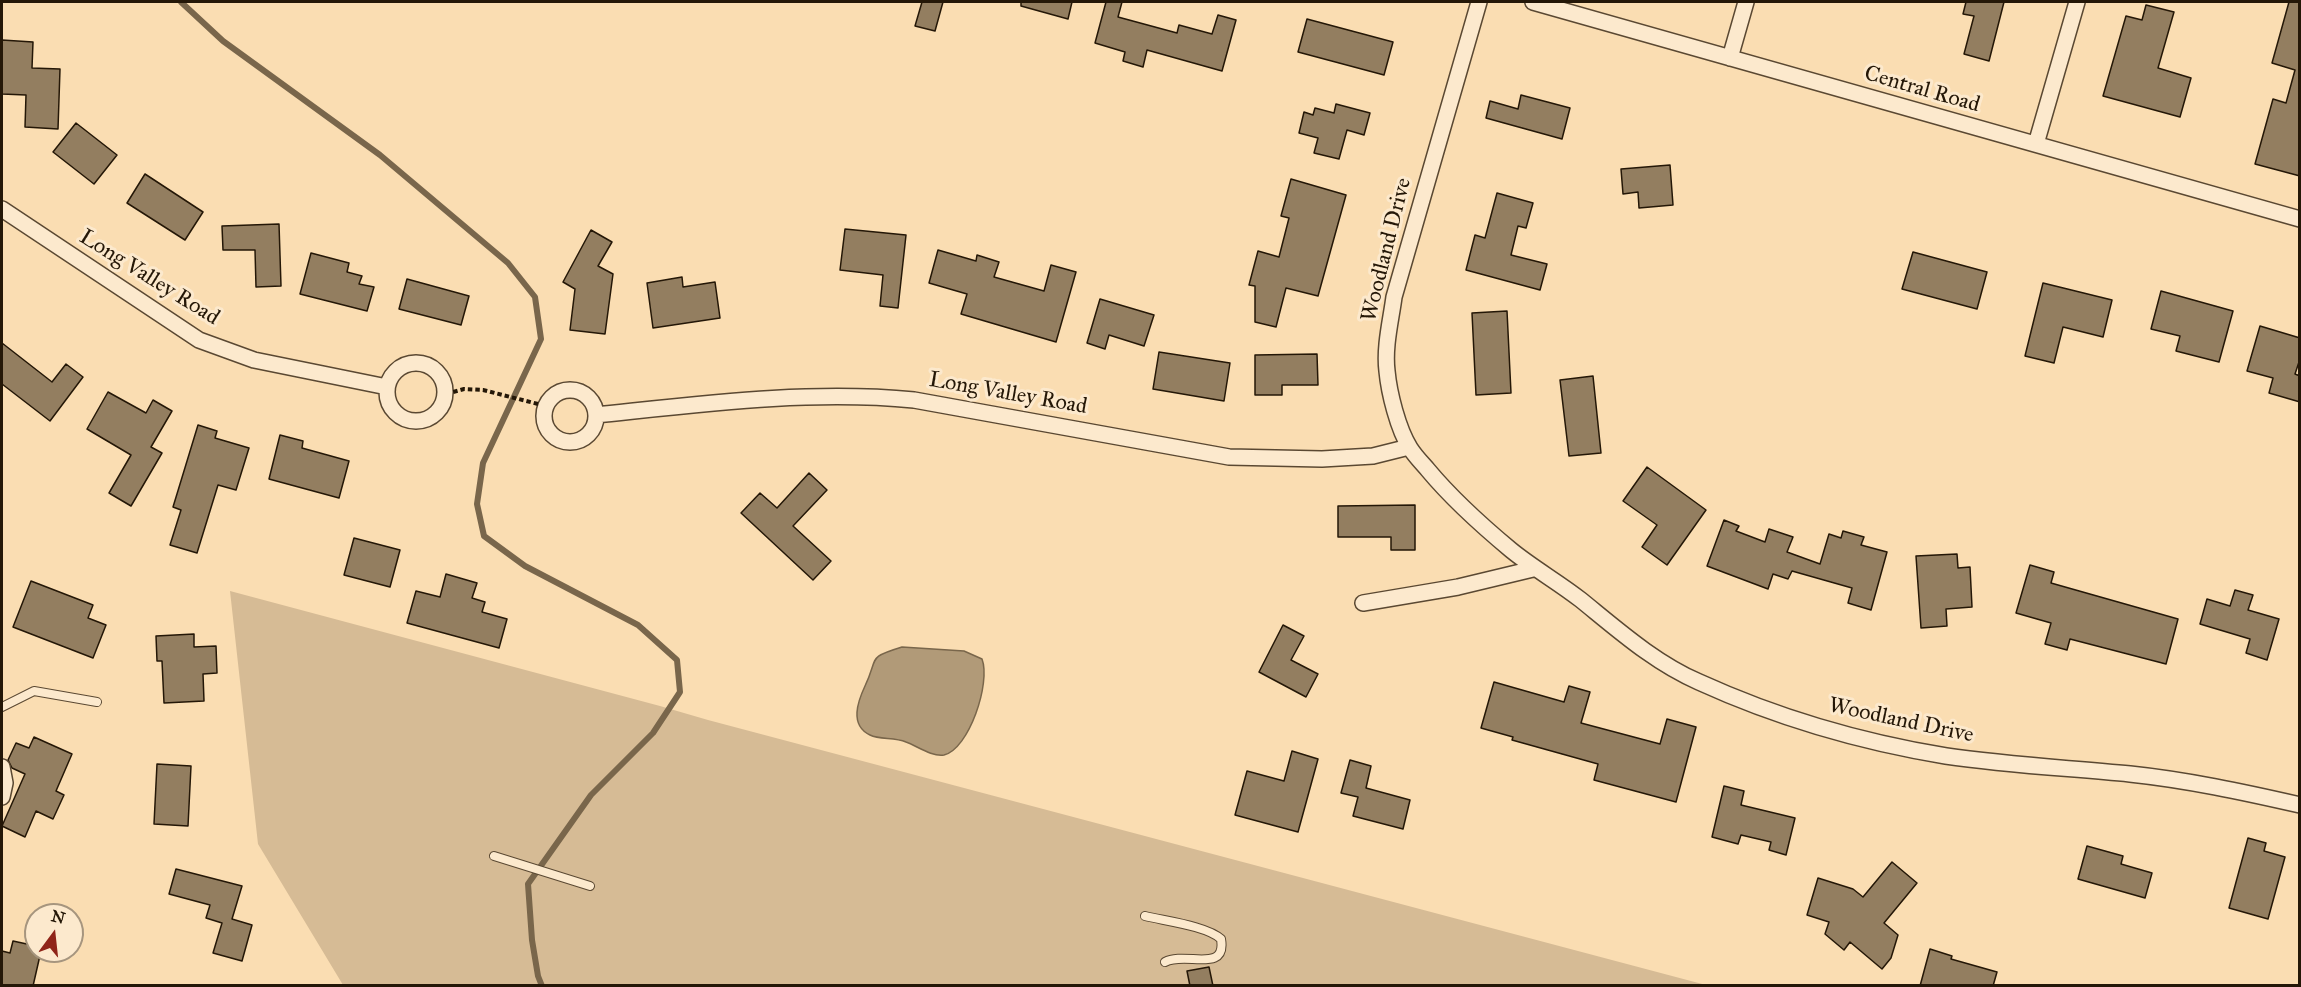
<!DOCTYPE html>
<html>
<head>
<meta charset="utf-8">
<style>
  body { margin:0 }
  #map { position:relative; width:2301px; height:987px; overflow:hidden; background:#faddb2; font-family:"IM FELL Great Primer",serif }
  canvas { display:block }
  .frame { position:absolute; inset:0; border:3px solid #241707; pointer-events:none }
  .north { position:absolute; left:24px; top:903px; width:60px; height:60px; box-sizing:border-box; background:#fce9cd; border:2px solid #a6957e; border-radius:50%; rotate:15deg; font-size:16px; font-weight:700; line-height:24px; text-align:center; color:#241707 }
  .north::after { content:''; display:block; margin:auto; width:21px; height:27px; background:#8f2418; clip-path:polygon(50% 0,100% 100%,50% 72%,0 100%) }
</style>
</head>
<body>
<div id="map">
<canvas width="2301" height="987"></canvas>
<div class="frame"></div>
<div class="north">N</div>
</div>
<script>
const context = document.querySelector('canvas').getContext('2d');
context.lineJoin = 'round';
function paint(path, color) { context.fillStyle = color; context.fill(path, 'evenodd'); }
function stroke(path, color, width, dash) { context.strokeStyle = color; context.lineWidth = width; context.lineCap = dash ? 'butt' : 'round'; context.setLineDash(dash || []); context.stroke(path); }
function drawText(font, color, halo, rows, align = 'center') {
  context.font = font + ' "IM FELL Great Primer",serif'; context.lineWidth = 6; context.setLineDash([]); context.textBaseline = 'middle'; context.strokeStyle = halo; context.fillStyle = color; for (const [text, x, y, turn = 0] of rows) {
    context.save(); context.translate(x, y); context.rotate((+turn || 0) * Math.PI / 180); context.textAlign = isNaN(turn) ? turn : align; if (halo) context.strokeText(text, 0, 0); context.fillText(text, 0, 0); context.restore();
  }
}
paint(new Path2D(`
  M230 591 660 706 708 720 1706 985H343L258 844Z`), '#d6bb95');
const water = new Path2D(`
  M902 647 964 651 982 659C991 683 969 749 944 755 932 757 917 746 906 742 894 737 880 740 870 735 849 725 858 701 865 686 879 657 866 658 902 647Z`);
paint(water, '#b19a78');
stroke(water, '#79664b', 1.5);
stroke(new Path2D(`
  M181 2 223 41 380 155 508 263 535 297 541 339 483 463 477 504 484 536 525 566 638 625 677 660 680 692 653 733 591 795 528 884 532 940 538 976 542 986`), '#79664b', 6);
const building = new Path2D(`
  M922 2H943L935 31 915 26Z
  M1021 2H1072L1068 19 1021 6Z
  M1106 2H1122L1118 17 1177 33 1179 25 1212 34 1218 15 1236 20 1222 71 1147 50 1143 67 1123 61 1125 52 1095 43Z
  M1966 2H2004L1989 61 1964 54 1974 16 1963 14Z
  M2289 2H2300V176L2255 164 2273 99 2286 103 2295 70 2272 63Z
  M2146 5 2174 12 2158 68 2191 78 2180 117 2103 96 2126 16 2142 20Z
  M1307 19 1393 42 1384 75 1298 52Z
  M2 40 33 42 32 68 60 69 58 129 25 127 26 95 2 94Z
  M1521 95 1570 108 1562 139 1486 118 1490 101 1518 109Z
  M1336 104 1370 113 1364 135 1347 130 1339 159 1314 153 1318 138 1299 133 1304 112 1313 115 1315 108 1334 113Z
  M76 123 117 155 94 184 53 152Z
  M1670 165 1673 205 1639 208 1638 192 1623 194 1621 169Z
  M145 174 203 212 185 240 127 203Z
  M1291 179 1346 195 1318 296 1286 288 1276 327 1255 322V286L1249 285 1258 251 1279 257 1289 218 1281 216Z
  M1497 193 1533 203 1526 228 1518 226 1511 255 1547 264 1540 290 1466 270 1475 235 1485 238Z
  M279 224 281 286 256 287 255 250H223L222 226Z
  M845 229 906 235 898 308 880 306 883 275 840 270Z
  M591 230 612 242 598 266 613 274 605 334 570 330 575 289 563 282Z
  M938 250 976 261 977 255 999 262 994 277 1044 291 1051 265 1076 272 1056 342 961 314 967 294 929 283Z
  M1913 252 1987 272 1977 309 1902 289Z
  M311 253 349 263 347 272 362 276 359 284 374 287 367 311 300 294Z
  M682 277 683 287 715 282 720 318 653 328 647 283Z
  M407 279 469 296 461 325 399 309Z
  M2043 283 2112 300 2103 337 2063 327 2054 363 2025 356Z
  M2161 291 2233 311 2219 362 2176 351 2180 336 2151 329Z
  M1100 299 1154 315 1144 346 1109 335 1105 349 1087 343Z
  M1507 311 1511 393 1476 395 1472 313Z
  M2260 326 2300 338V359L2295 374 2300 376V402L2269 393 2273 378 2247 371Z
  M2 343 52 382 66 364 83 377 50 421 2 384Z
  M1159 352 1230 363 1224 401 1153 389Z
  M1317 354 1318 385H1282V395H1255V355Z
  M1593 376 1601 453 1569 456 1560 380Z
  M108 392 146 413 153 400 172 411 151 447 162 453 131 506 109 493 131 455 87 429Z
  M198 425 217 431 215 438 249 448 236 490 218 485 197 553 170 545 181 510 173 507Z
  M280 435 303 441 302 448 349 461 339 498 269 479Z
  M1647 467 1706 510 1667 565 1642 547 1657 525 1623 501Z
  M809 473 827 490 793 526 831 561 813 580 741 513 760 493 777 508Z
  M1415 505V550H1391V537H1338V506Z
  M1724 520 1739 526 1736 531 1765 542 1769 529 1793 537 1787 552 1820 564 1829 534 1841 538 1843 531 1864 537 1861 545 1887 552 1871 610 1848 603 1852 588 1792 571 1788 579 1773 574 1768 589 1707 566Z
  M354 538 400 550 390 587 344 575Z
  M1957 554 1958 568 1970 567 1972 607 1946 609 1947 626 1921 628 1916 556Z
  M2030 565 2054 572 2051 583 2178 619 2166 664 2070 639 2067 650 2045 644 2051 623 2016 613Z
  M446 574 477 583 472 598 485 602 482 612 507 619 499 648 407 623 416 591 440 597Z
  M31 581 93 605 88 618 106 625 93 658 13 627Z
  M2235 590 2253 595 2248 610 2279 619 2267 660 2246 653 2250 639 2200 624 2207 599 2230 606Z
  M1283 625 1304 636 1291 660 1318 674 1306 697 1259 672Z
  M194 634V647L216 646 217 673 203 674 204 701 164 703 162 661H157L156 636Z
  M1494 682 1564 702 1569 686 1590 692 1581 723 1660 744 1667 719 1696 727 1676 802 1594 780 1598 764 1512 740 1513 737 1481 728Z
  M34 737 72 754 56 791 64 795 53 819 36 811 25 837 2 826 25 774 12 768 8 760 16 743 29 748Z
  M1292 751 1318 759 1298 832 1235 815 1247 771 1284 781Z
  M1350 760 1371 766 1366 788 1410 800 1403 829 1353 816 1358 797 1341 793Z
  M157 764 191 766 188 826 154 824Z
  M1724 786 1744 791 1741 805 1795 818 1786 855 1769 850 1771 842 1741 835 1738 844 1712 837Z
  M2248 838 2266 843 2264 851 2285 857 2268 919 2229 908Z
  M2087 846 2123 856 2121 864 2152 873 2145 898 2078 879Z
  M1892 862 1917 883 1884 923 1898 935 1891 958 1882 969 1850 942 1844 950 1825 934 1829 922 1807 915 1818 878 1853 889 1863 897Z
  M176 869 242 886 232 919 252 925 242 961 213 953 222 923 206 918 210 905 169 894Z
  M13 941 36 946V951H41L33 986H2V951L10 953Z
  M1930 949 1952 956 1951 959 1997 972 1993 986H1920Z
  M1209 967 1213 986H1190L1187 971Z`);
paint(building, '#937e60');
stroke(building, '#241707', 1.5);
const lane = new Path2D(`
  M2 707 34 691 97 702
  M494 856 590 886
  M1145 916C1165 921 1207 926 1221 939 1227 974 1185 951 1165 962`);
const street = new Path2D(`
  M1479 2 1394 297C1391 320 1384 347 1387 371 1389 393 1398 429 1410 448 1415 456 1422 463 1428 470 1453 500 1481 525 1511 550 1533 568 1558 582 1581 600 1618 630 1655 663 1699 682 1778 718 1861 742 1946 756 2007 765 2069 768 2130 774 2187 780 2243 792 2300 805
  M1533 2 2300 219
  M1730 58 1746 2
  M2036 144 2077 2
  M2 209 199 340 254 360 387 387
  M387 392a29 29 0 1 1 58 0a29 29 0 1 1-58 0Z
  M544 416a26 26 0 1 1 52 0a26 26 0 1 1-52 0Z
  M596 415C702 404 808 390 914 400L1229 457 1322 459 1373 456 1409 447
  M1363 603 1458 587 1533 569
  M2 767 5 783 2 797`);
stroke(lane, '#5a4832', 10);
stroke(street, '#5a4832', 18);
stroke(new Path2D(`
  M446 394 464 389 483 390 546 406`), '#241707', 4, [4.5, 3]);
stroke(lane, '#fce9cd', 8);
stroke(street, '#fce9cd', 15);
drawText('22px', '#241707', '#fce9cd', [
  ["Central Road",1922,90,16],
  ["Woodland Drive",1387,250,-76],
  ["Long Valley Road",149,278,32],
  ["Long Valley Road",1008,394,10],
  ["Woodland Drive",1901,721,12]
]);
</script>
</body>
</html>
